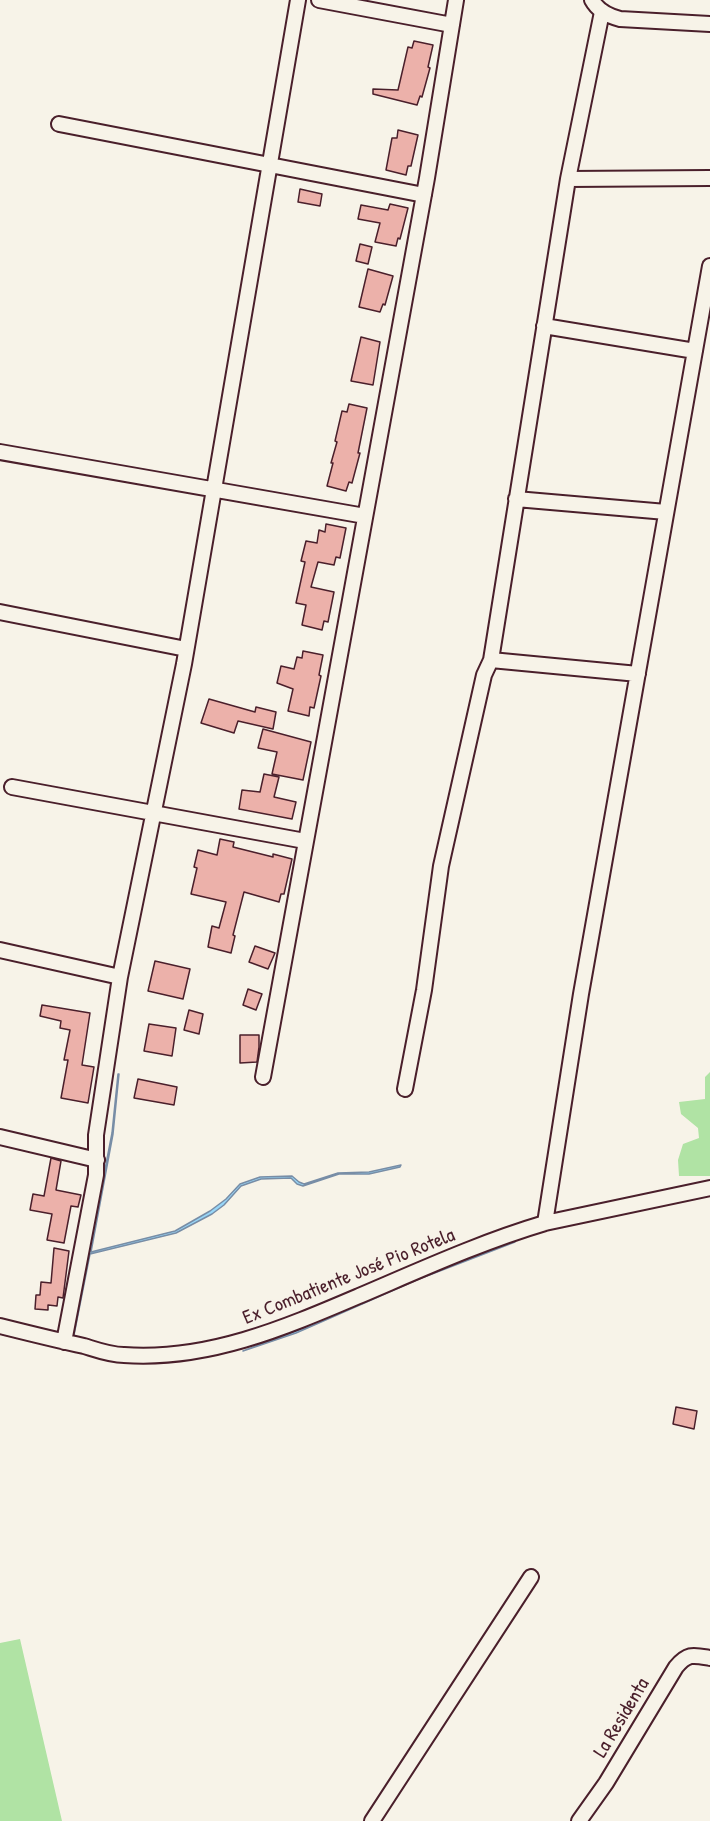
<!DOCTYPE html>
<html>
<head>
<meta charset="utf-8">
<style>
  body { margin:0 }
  canvas { display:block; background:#f7f3e8 }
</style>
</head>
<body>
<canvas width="710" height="1821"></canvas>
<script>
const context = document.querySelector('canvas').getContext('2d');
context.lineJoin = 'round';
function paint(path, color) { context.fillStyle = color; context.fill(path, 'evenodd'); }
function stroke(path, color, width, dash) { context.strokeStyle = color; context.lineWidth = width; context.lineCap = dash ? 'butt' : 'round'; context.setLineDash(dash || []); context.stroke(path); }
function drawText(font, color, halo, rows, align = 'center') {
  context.font = font + ' "Patrick Hand",sans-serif'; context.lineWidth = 4.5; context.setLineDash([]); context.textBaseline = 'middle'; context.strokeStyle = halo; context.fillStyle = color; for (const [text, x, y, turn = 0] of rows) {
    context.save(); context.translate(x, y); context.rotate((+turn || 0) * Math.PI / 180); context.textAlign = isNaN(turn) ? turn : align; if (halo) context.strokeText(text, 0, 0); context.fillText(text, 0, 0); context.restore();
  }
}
paint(new Path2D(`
  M710 1072V1176H679L678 1160 683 1144 699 1138 698 1128 681 1114 679 1102 705 1099V1077Z
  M20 1639 62 1821H0V1643Z`), '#b0e3a4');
const water = new Path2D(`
  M118 1074H119L113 1134 91 1252 175 1231 210 1211 226 1199 240 1184 260 1177 292 1176 299 1182 304 1184 338 1173 369 1172 401 1165 400 1167 369 1174H339L303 1186 297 1184 291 1178 261 1179 241 1186 224 1205 212 1214 176 1233 90 1254 74 1335H73L112 1133Z
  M515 1242 419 1279 296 1333 243 1351 295 1331 418 1278Z`);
paint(water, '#97d6f8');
stroke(water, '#788da6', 1.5);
const building = new Path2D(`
  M414 41 433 45 428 67 430 68 422 97 420 96 417 105 373 94V89L398 90 408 47 412 48Z
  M398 130 418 135 411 166H408L406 175 386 170 392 138H397Z
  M300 189 322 194 320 206 298 202Z
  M390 204 408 208 400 239 398 238 396 246 375 242 380 223 358 219 361 205 388 210Z
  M360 244 372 247 368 264 356 261Z
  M368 269 393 276 385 305 383 304 380 312 359 307Z
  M361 337 380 342 373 385 351 381Z
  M349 404 367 408 358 453H360L352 483 349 482 346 491 327 486 333 463H331L337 442 335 441 342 411 347 412Z
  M326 524 346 528 340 558 336 557 334 565 318 562 311 587 334 592 328 622 324 621 322 630 302 625 306 605 296 603 305 562 301 561 306 541 317 543 319 530 325 532Z
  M303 651 323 655 319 675 321 676 314 708 310 707 309 716 288 711 293 689 277 683 281 666 294 669 297 657 302 658Z
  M209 699 255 712 256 707 276 712 273 729 238 721 234 733 201 723Z
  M263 729 311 742 303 780 272 774 277 752 258 748Z
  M264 774 279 777 274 797 296 802 292 819 239 809 242 790 260 792Z
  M220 839 234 842 233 847 273 857V854L292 859 284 894H281L279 902 244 892 233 935 235 936 231 953 208 947 212 926 219 928 226 902 191 894 197 868 194 867 198 850 217 855Z
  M255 946 275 953 268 969 249 962Z
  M155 961 190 969 183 999 148 991Z
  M248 989 262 994 256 1010 243 1005Z
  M42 1005 90 1013 82 1065 94 1067 88 1103 61 1098 68 1060H64L70 1030 60 1028 61 1021 40 1016Z
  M189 1010 203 1014 199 1034 184 1030Z
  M149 1024 176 1028 172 1056 144 1051Z
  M240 1035H259V1047L257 1062 240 1063Z
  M138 1079 177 1087 174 1105 134 1098Z
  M51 1158 61 1161 56 1190 81 1195 78 1207 71 1206 64 1243 47 1240 52 1214 30 1210 33 1194 44 1196Z
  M54 1248 69 1251 63 1298 58 1297 57 1306 48 1305V1310L35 1309 36 1295H40L41 1282 51 1283Z
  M676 1407 697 1411 694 1429 673 1424Z`);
paint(building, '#ecb1aa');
stroke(building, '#4a1f2b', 1.5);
const minor = new Path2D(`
  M319 0 452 25
  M592 0C598 11 608 16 620 19L710 24
  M59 124 424 195
  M568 179 710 178
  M544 326 695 351
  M0 452 365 516
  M516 499 666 512
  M0 612 186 649
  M491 660 638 674
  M12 787 305 841
  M0 950 120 977
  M263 1077 427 178 456 0
  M405 1089 424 990 441 866 484 675 491 660 568 179 602 12
  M0 1137 97 1160
  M545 1223 581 994 710 266
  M0 1326C28 1333 56 1340 84 1346 97 1350 110 1355 124 1355 207 1361 284 1328 359 1296 420 1270 481 1242 545 1223L710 1188
  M64 1342 96 1175V1135L120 977 184 664 298 0
  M372 1821 531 1577
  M579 1821 606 1783 676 1667C688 1653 693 1655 710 1658`);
stroke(minor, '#4a1f2b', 18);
stroke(minor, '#f7f3e8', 14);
drawText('20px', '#4a1f2b', '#f7f3e8', [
  ["Ex Combatiente José Pio Rotela",349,1277,-22],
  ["La Residenta",622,1718,-59]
]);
</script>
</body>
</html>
